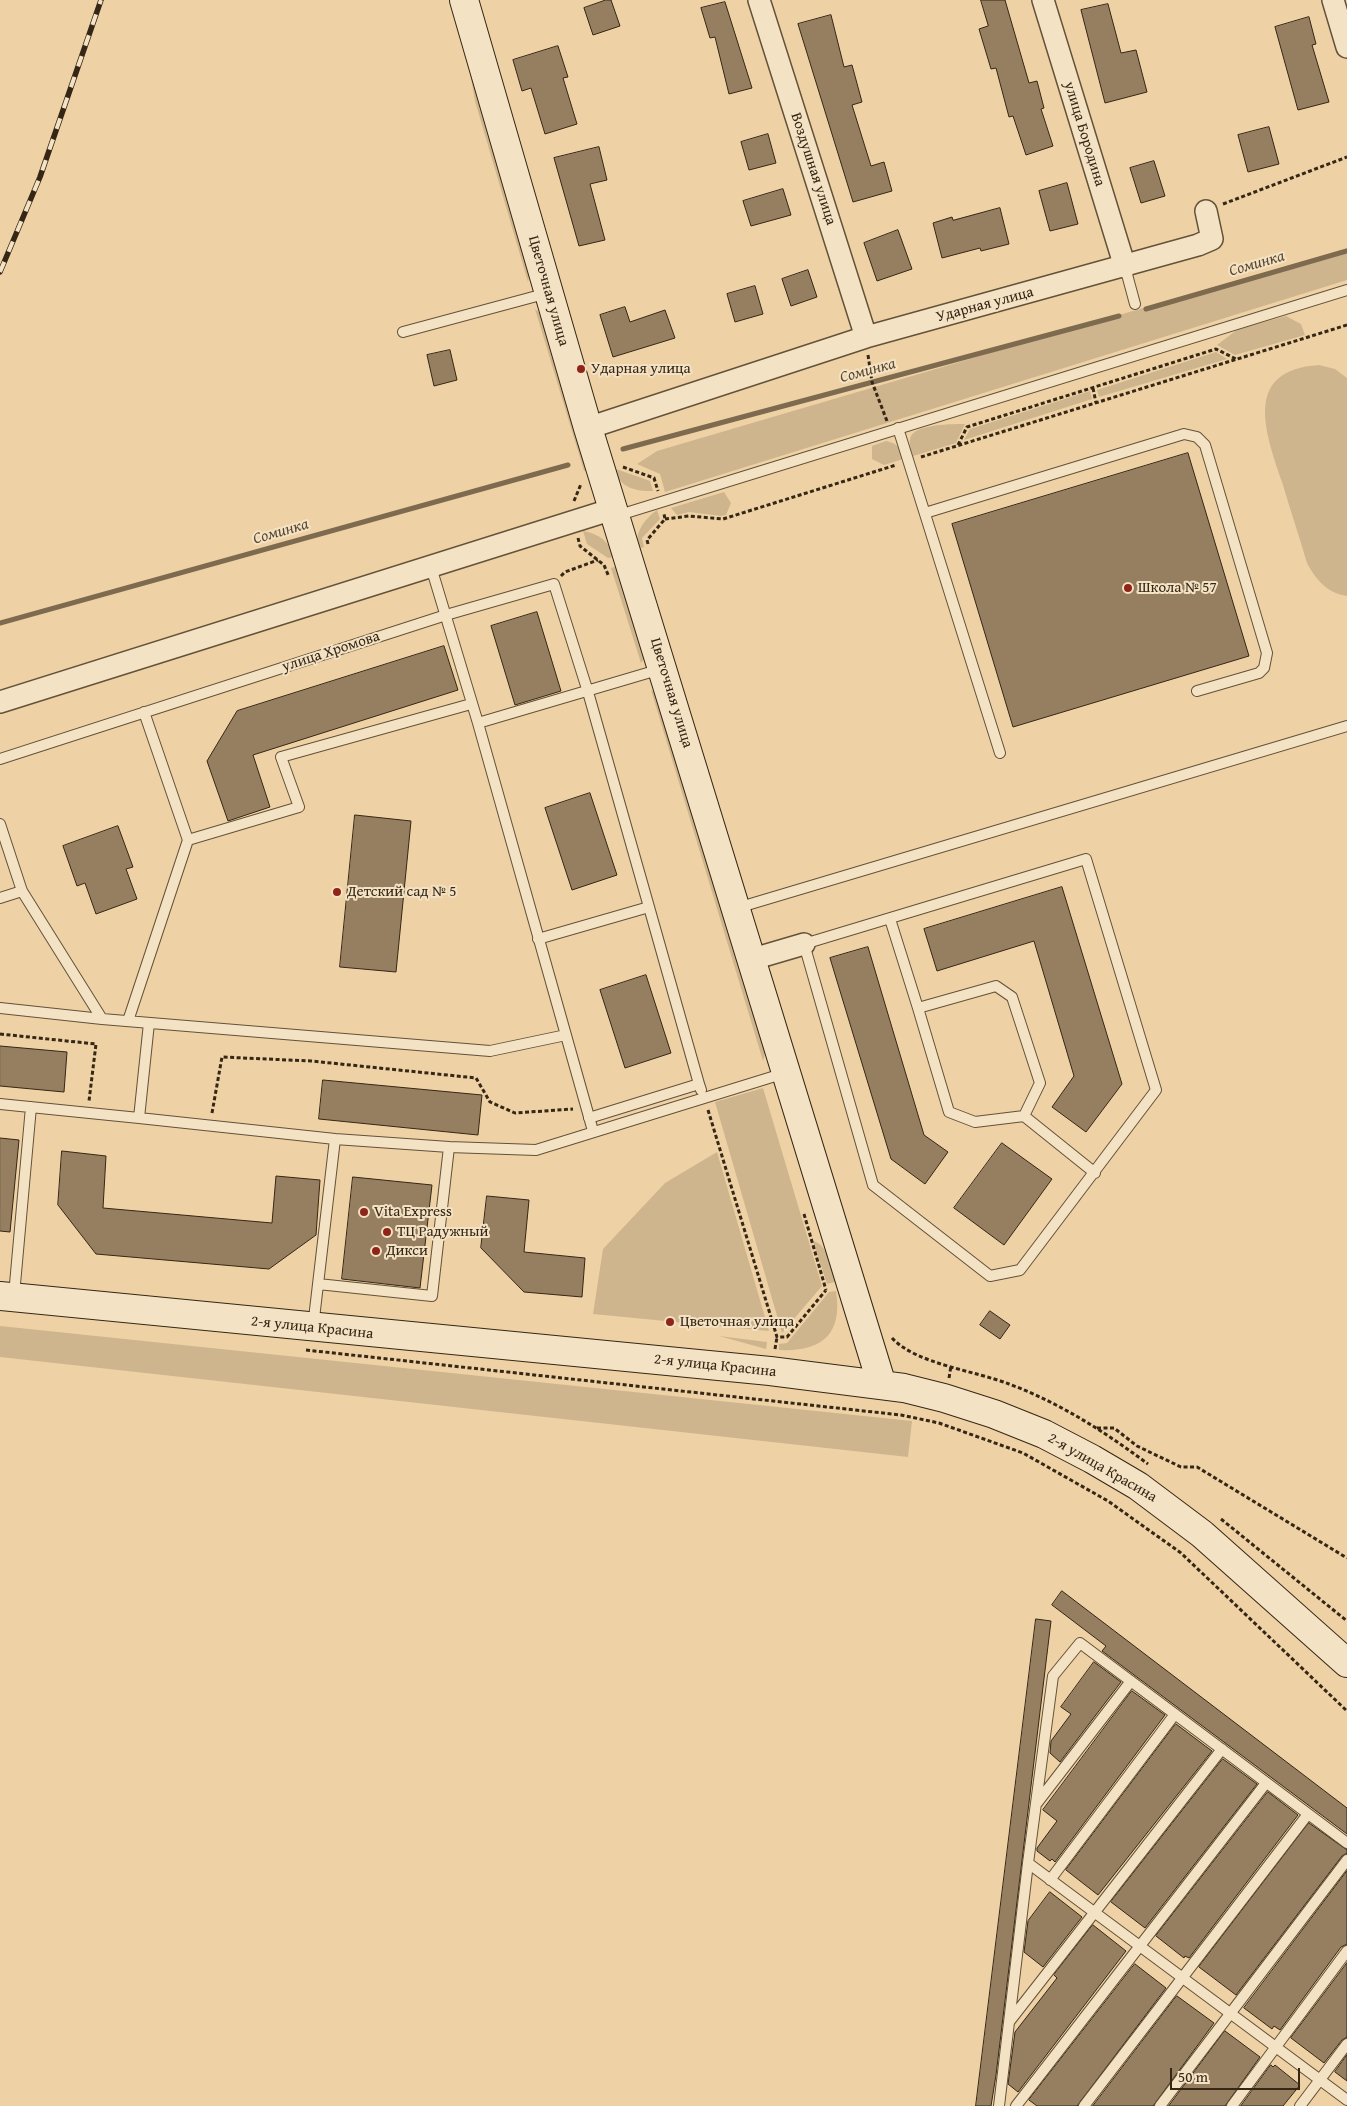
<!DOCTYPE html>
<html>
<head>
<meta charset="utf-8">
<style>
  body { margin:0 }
  #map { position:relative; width:1347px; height:2106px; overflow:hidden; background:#eed2a5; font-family:"Gentium Book Plus",serif }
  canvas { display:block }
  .scale { position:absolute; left:1170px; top:2068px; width:130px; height:22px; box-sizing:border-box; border:2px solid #352615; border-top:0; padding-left:6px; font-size:15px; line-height:18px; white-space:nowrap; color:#352615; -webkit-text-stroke:4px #f4e2c4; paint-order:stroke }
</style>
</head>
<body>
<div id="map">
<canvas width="1347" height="2106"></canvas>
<div class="scale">50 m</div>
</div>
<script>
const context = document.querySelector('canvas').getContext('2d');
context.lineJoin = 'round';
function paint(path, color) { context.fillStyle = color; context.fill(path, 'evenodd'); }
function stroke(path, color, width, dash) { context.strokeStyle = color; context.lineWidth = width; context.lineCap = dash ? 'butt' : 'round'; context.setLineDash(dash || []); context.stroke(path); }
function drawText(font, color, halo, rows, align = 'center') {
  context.font = font + ' "Gentium Book Plus",serif'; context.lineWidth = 4; context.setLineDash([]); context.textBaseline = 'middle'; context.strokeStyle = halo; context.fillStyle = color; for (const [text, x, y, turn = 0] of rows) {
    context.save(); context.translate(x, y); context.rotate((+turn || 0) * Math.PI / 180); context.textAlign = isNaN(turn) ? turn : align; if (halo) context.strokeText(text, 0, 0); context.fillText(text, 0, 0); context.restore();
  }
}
paint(new Path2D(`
  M466 49 530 271 528 282 475 101Z
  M1347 248V280L665 492 660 474 637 464 657 451Z
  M535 309 544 316 590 470 584 471Z
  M1286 316 1301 324 1305 335 1235 355 1217 345 1238 329Z
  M1216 352 1227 359 1099 397 1097 390Z
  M1319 365 1335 369 1347 378V596C1327 593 1316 580 1307 563 1299 536 1290 509 1282 482 1266 434 1241 370 1319 365Z
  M1090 391 1092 399 964 440 970 429Z
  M965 424 956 443 913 456C911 450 908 442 911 436 917 424 953 424 965 424Z
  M886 441C897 443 901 448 903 459L884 465 872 459V446Z
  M616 469 650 481 653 491C637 492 617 487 616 469Z
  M724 492 731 503 726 515 721 516 689 512 677 515 671 508Z
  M657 510 660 519 642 538 644 547 638 549C634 532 645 519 657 510Z
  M583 531C600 534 609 542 615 557L608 558 587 544Z
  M618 566 646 657 641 663 611 568Z
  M651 690 658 694 767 1046 763 1061Z
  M763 1088 822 1286 782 1333 715 1102Z
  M717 1152 769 1331 593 1314 603 1249 665 1183Z
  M813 1241C829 1245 831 1268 835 1282L827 1284Z
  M836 1291C843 1335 821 1352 779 1350V1344L787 1343 829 1292Z
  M0 1326 912 1421 908 1457 0 1357Z
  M719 1336 767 1342 766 1349Z`), '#cfb58d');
stroke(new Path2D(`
  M1146 309 1347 251
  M623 449 1119 316
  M0 623 568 465`), '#7e6a4e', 5);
const building = new Path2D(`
  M606 0H611L620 26 593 35 584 8Z
  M981 0H1005L1029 83 1037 81 1044 108 1041 109 1053 146 1026 155 1013 116 1009 117 996 68 991 69 979 29 988 26Z
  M725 2 752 88 729 94 715 37 710 38 701 8Z
  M1108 4 1121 53 1136 50 1147 92 1105 103 1081 10Z
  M831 15 844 67 852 65 862 102 852 105 871 166 884 162 892 191 853 202 798 24Z
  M1309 17 1316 44 1312 45 1329 102 1298 110 1275 27Z
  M558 46 568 77 563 78 577 124 545 134 531 88 522 91 513 60Z
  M1269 127 1279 164 1248 172 1238 135Z
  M768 134 776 163 749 170 741 142Z
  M599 147 607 180 590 184 605 240 579 246 554 158Z
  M1154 161 1165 196 1141 203 1130 168Z
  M1067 183 1078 224 1050 231 1039 191Z
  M783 189 791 215 751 226 743 201Z
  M1000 208 1009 244 981 251 980 248 942 258 933 223 952 217 953 220Z
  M898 230 912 269 877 281 864 243Z
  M808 270 817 297 791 306 782 279Z
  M755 286 763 314 735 322 727 294Z
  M625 307 630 322 665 310 675 338 613 357 600 315Z
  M450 350 457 380 434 386 427 355Z
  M1188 453 1249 656 1013 727 952 524Z
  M537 612 561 691 515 705 491 626Z
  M444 646 458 690 253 755 270 807 228 821 207 761 237 711Z
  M590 793 617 875 572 890 545 808Z
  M355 815 411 821 396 972 340 967Z
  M118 826 133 867 126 869 137 899 96 914 85 883 77 886 63 846Z
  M1062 887 1122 1084 1086 1132 1052 1107 1074 1076 1034 941 937 971 924 929Z
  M868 947 924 1135 948 1152 925 1184 891 1159 830 958Z
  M646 975 671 1053 625 1068 600 990Z
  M0 1046 67 1052 64 1092 0 1086Z
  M323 1080 482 1095 478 1135 319 1119Z
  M0 1138 19 1140 10 1232 0 1231Z
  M1002 1143 1052 1179 1004 1245 954 1208Z
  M62 1151 106 1156 103 1208 272 1223 276 1176 320 1180 316 1235 269 1269 96 1254 58 1205Z
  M353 1177 432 1185 420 1288 342 1279Z
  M487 1196 529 1200 524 1252 585 1258 582 1297 524 1292 481 1248Z
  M990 1311 1010 1325 1000 1339 980 1325Z
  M1062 1591 1347 1808V1834L1102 1651 1106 1646 1052 1605Z
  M1036 1619 1051 1621 996 2075 991 2106H976Z
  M1094 1662 1121 1682 1060 1762 1050 1753 1051 1741 1071 1714 1061 1707Z
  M1132 1691 1165 1715 1055 1862 1052 1859 1050 1861 1037 1851V1848L1057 1821 1043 1810Z
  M1176 1724 1212 1751 1098 1895 1066 1870Z
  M1223 1759 1257 1784 1145 1928 1111 1902Z
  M1268 1792 1298 1815 1189 1958 1185 1956 1184 1958 1156 1936Z
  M1309 1823 1347 1850V1853L1342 1856 1236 1995 1199 1967Z
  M1347 1871V1944L1341 1947 1280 2030 1274 2026 1272 2029 1244 2008Z
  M1050 1892 1082 1917 1043 1967 1024 1952 1028 1921Z
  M1093 1925 1126 1951 1018 2092 1008 2084 1015 2032 1057 1978 1054 1975Z
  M1347 1963V2037L1342 2040 1324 2063 1291 2038Z
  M1135 1964 1166 1988 1077 2106H1037L1029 2100Z
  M1177 1996 1214 2023 1153 2106H1093Z
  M1225 2031 1260 2057 1225 2106H1169Z
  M1347 2055V2081L1335 2072Z
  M1271 2065 1273 2067 1275 2065 1300 2085 1283 2106H1241Z`);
paint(building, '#957f60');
stroke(building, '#352615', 1);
const lane = new Path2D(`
  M1125 267 1135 304
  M403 332 548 293
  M898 428 1000 753
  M925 513 1184 434 1197 437 1205 445 1267 653 1264 668 1259 673 1197 691
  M616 516 1347 290
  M431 567 478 723 593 1131
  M144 712 188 840 299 807 281 757 471 704
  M478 723 661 669
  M0 759 446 615 554 584 588 692 649 907
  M0 824 22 891 0 898
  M1086 859 1156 1090 1020 1270 990 1276 873 1185 804 944Z
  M22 891 102 1019
  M737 908 1347 726
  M890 919 918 1008 996 986 1012 997 1040 1083 1024 1116 1095 1173
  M538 939 649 907 699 1084
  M0 1008 102 1019 490 1051 566 1035
  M918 1008 949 1112 975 1122 1024 1116
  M128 1021 188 840
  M0 1104 139 1118 149 1023
  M139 1118 335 1139 449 1147 536 1150 785 1073
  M589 1118 699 1084 701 1090
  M318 1284 432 1296 449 1147
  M14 1295 31 1107
  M313 1327 335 1139
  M1037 1803 1131 1681
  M1347 1843 1080 1643 1053 1676 1028 1863 1347 2100
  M1050 1880 1175 1714
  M1009 2022 1222 1749
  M999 2106 1028 1863
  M1016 2106 1266 1783
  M1084 2106 1308 1814
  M1160 2106 1347 1860
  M1232 2106 1347 1951
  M1300 2106 1347 2044`);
const street = new Path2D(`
  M759 0 866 337
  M1043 0 1125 267
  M1333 0 1347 47
  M588 428 866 337 1198 245 1212 239 1206 211
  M0 702 613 509
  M753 959 804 944`);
const secondary = new Path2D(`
  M464 0 588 428 882 1385
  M0 1296 770 1371 904 1388 944 1398 994 1414 1044 1434 1092 1459 1138 1486 1202 1534 1347 1663`);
stroke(lane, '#635139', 12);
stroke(street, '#635139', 24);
stroke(secondary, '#352615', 30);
stroke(new Path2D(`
  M1223 204 1347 157
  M868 355 872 382 887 421
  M1093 388 1096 403
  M958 445 967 427 1216 349 1236 359
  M921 457 1347 325
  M623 467 654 478 658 491
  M574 501 581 484
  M665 519 689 516 723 519 896 465
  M578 538 580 546 604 565 609 577
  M648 544 647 540 665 519 664 514
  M561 576 565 572 598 560
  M0 1034 96 1044 89 1101
  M708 1110 777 1337H787L826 1290
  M212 1113 222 1057 311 1061 476 1078 490 1102 515 1113 573 1109
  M804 1214 826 1290
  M892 1338C916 1364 976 1371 1009 1384 1060 1403 1105 1432 1148 1464
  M775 1349 777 1337
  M306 1350 901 1415 939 1423 1023 1453 1108 1501 1181 1553 1347 1711
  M949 1378 951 1366
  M1097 1428H1114L1137 1446 1181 1467H1197L1347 1558
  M1221 1519 1347 1621`), '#352615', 3, [4, 2.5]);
stroke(lane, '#f4e2c4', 10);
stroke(street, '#f4e2c4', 21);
stroke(secondary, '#f4e2c4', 28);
const rail = new Path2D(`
  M0 272 40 177 101 0`);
stroke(rail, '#352615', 5.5);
stroke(rail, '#f4e2c4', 4, [11]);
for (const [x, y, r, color] of [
  [581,369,5,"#8f2418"],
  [1128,588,5,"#8f2418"],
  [337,892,5,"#8f2418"],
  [364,1212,5,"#8f2418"],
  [387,1232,5,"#8f2418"],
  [376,1251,5,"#8f2418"],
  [670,1322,5,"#8f2418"]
]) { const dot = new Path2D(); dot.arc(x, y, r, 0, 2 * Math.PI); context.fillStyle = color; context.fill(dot); stroke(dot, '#f4e2c4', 2); }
drawText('15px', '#352615', '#f4e2c4', [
  ["улица Бородина",1084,134,73],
  ["Воздушная улица",813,169,72],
  ["Цветочная улица",548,291,74],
  ["Ударная улица",985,305,-15],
  ["улица Хромова",331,652,-18],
  ["Цветочная улица",671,693,73],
  ["2-я улица Красина",312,1328,6],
  ["2-я улица Красина",715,1366,6],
  ["2-я улица Красина",1102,1468,30]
]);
drawText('15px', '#352615', '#f4e2c4', [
  ["Ударная улица",591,369],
  ["Школа № 57",1138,588],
  ["Детский сад № 5",347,892],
  ["Vita Express",374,1212],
  ["ТЦ Радужный",397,1232],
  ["Дикси",386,1251],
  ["Цветочная улица",680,1322]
], 'left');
drawText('italic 16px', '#5a4832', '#f4e2c4', [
  ["Соминка",1257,264,-16],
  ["Соминка",868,371,-15],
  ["Соминка",281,532,-16]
]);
</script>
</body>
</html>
